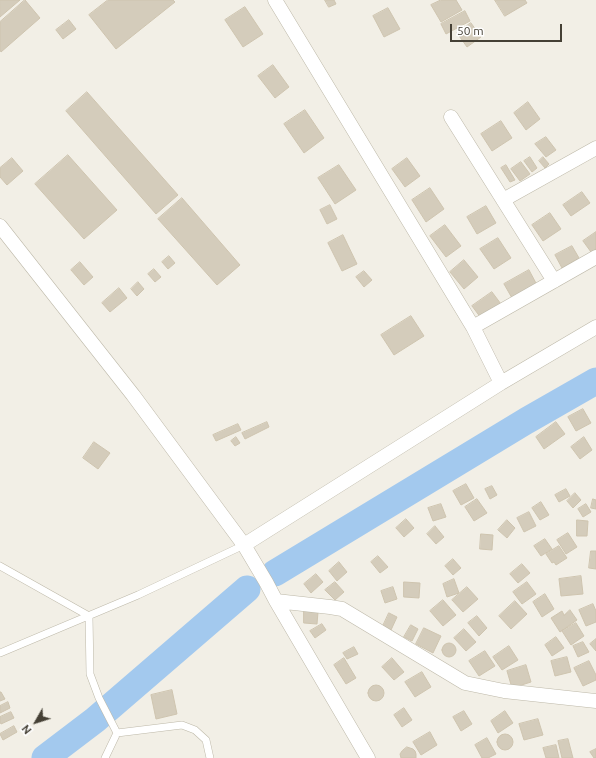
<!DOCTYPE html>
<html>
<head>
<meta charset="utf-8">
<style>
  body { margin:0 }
  #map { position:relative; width:596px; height:758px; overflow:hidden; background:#f2efe6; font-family:Ubuntu,sans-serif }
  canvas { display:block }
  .north { position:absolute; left:16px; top:702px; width:40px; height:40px; -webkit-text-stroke:3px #fff; paint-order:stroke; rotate:231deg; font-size:11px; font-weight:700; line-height:16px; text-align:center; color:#454035 }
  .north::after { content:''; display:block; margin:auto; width:14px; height:18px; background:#454035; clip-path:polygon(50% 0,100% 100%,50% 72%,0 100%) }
  .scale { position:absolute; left:450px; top:24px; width:112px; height:18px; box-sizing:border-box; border:2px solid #454035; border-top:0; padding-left:5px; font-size:12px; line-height:14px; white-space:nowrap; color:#454035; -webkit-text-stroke:3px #fff; paint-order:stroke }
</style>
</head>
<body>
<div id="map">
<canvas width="596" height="758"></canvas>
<div class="north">N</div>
<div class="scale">50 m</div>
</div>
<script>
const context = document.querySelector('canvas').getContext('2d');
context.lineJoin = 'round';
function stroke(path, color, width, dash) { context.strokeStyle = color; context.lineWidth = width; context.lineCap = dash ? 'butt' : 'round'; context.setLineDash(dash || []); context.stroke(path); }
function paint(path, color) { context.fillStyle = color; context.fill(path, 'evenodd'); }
stroke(new Path2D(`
  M275 573 526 421 596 381
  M45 758 95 720 247 589`), '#a3c9ee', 27);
const building = new Path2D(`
  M0 0H20L0 17Z
  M25 0 40 18 1 52 0 50V22Z
  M108 0H173L175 2 116 49 89 15Z
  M325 0H334L336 4 329 7Z
  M441 0H456L462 10 441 22 431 5Z
  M495 0H525L527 3 505 16Z
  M245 7 263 34 243 47 225 20Z
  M388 8 400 29 384 37 373 16Z
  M465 11 470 21 446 34 441 24Z
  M69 20 76 29 63 39 56 30Z
  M471 23 481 37 467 47 457 33Z
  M273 65 289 87 275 98 258 76Z
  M87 92 178 195 156 214 66 111Z
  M528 102 540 119 526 130 514 113Z
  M305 110 324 138 304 153 284 124Z
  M501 121 512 138 492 151 481 134Z
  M546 137 556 150 546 157 535 144Z
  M68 155 117 210 84 239 35 184Z
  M530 157 537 168 532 172 524 161Z
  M543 157 549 164 545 168 539 161Z
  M12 158 23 171 7 185 0 177V168Z
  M407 158 420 176 405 187 392 169Z
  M521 162 530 174 520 181 511 169Z
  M339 165 356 190 335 204 318 178Z
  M506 165 515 180 510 182 501 168Z
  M430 188 444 209 426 222 412 200Z
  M582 192 590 203 571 216 563 205Z
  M182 198 240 265 217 285 158 219Z
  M330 205 337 219 327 224 320 210Z
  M486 206 496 223 477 234 467 217Z
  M550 213 561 229 543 241 532 225Z
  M445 225 461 246 446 257 430 236Z
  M596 232V249L591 252 583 241Z
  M343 235 357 264 342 271 328 243Z
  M498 238 511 258 494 269 480 249Z
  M572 246 579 258 562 268 555 255Z
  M169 256 175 263 168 269 162 262Z
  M464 260 478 277 464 289 450 272Z
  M80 262 93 277 84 285 71 270Z
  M154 269 161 277 155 282 148 274Z
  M529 270 537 285 512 298 504 284Z
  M364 271 372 280 364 287 356 277Z
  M138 282 144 289 137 296 131 289Z
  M119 288 127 298 110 312 102 303Z
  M492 292 501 304 481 318 472 306Z
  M411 316 424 336 394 355 381 335Z
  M583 409 591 423 576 431 568 417Z
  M267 422 269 427 245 439 242 433Z
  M556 422 565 434 544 449 536 437Z
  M238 424 241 430 216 441 213 435Z
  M236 437 240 443 235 446 231 441Z
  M584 437 592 450 580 459 571 447Z
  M94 442 110 453 98 469 83 458Z
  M466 484 474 498 461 505 453 491Z
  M492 486 497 495 490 499 485 489Z
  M566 489 570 496 559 502 555 495Z
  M575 493 581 500 573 508 567 501Z
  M477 499 487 513 474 521 465 507Z
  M593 499 596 500V509L591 508Z
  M541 502 549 515 540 520 532 508Z
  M441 504 446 517 433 521 428 508Z
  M586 504 591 512 583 517 578 509Z
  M529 512 536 526 524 532 517 518Z
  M406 519 414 528 404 537 396 528Z
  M507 520 515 528 507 538 498 530Z
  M577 520 588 521 587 536H577Z
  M435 526 444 537 436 544 427 534Z
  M568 533 577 547 566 554 557 540Z
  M481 534 493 535 492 550 480 549Z
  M545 539 552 549 541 556 534 546Z
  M559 546 567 558 556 565 554 562 552 563 546 554Z
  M591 551H596V569L589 568Z
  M378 556 388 567 380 573 371 562Z
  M453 559 461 568 453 575 445 566Z
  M339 562 347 572 337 581 329 571Z
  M522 564 530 573 518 583 510 574Z
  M316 574 323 582 311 593 304 584Z
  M581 576 583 594 561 596 559 579Z
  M454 579 459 593 447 597 443 584Z
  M335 582 344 592 335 600 325 590Z
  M404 582 420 583 419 598 404 597Z
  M527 582 536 594 522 604 513 592Z
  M393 587 397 599 385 603 381 591Z
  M467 587 478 599 463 612 452 600Z
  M545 594 554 609 542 617 533 602Z
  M443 600 456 615 443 626 430 611Z
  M515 601 527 614 511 629 499 616Z
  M593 604 596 611V622L586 626 579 610Z
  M570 610 577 620 560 632 551 618 562 611 564 615Z
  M304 611 318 612 317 624 304 623Z
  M389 613 397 617 391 630 383 626Z
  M477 616 487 628 479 636 468 623Z
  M576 623 584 636 571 645 562 631Z
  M322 624 326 630 315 638 310 631Z
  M411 625 418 629 412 641 404 637Z
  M424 628 441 636 433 653 416 644Z
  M464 629 476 642 466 651 454 638Z
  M556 637 564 648 552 656 545 645Z
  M596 639V651L590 644Z
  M583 642 589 652 578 657 573 646Z
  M442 650a7 7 0 1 1 14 0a7 7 0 1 1-14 0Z
  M509 646 518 660 502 670 493 657Z
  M354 647 358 654 347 659 343 653Z
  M485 651 495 666 479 676 469 661Z
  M567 657 571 672 555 676 551 661Z
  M344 658 356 678 346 684 334 665Z
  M392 658 404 672 394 680 382 667Z
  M589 661 596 675V680L583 686 574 668Z
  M526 665 531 682 512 688 507 671Z
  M422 672 431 687 415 697 405 682Z
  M368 693a8 8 0 1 1 16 0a8 8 0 1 1-16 0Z
  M172 690 177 714 156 719 151 695Z
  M0 692H1L5 699 0 701Z
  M8 702 10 708 0 713V706Z
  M404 708 412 720 402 727 394 715Z
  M464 711 472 724 461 731 453 717Z
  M505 711 513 723 498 733 491 721Z
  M11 712 14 718 1 724 0 722V717Z
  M538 719 543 735 524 740 519 724Z
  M14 726 17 732 3 740 0 734Z
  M430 732 437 745 421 755 413 742Z
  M497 742a8 8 0 1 1 16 0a8 8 0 1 1-16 0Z
  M487 738 496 754 488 758H482L475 745Z
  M568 739 573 758H562L558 741Z
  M556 745 559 758H546L543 748Z
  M407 747 413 749 415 751 416 754V758H401L400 754 402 751Z
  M596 749V758H594L590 752Z`);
paint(building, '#d4ccbb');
stroke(building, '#cec4af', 1);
const lane = new Path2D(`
  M0 566 89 616 90 674 99 698 117 733
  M0 653 138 595 244 545
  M117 733 182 725 195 730 206 740 210 758
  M105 758 117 733`);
const street = new Path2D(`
  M275 0 473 327 501 383
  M451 117 554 281
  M503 200 596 148
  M0 226 133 395 244 545 266 582 276 601 368 758
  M473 327 596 257
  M244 545 501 383 596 327
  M276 601 330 607 342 609 465 683 504 691 596 701`);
stroke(lane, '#bdb8a8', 8);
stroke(street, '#bdb8a8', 15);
stroke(lane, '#fff', 7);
stroke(street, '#fff', 14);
</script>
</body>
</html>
